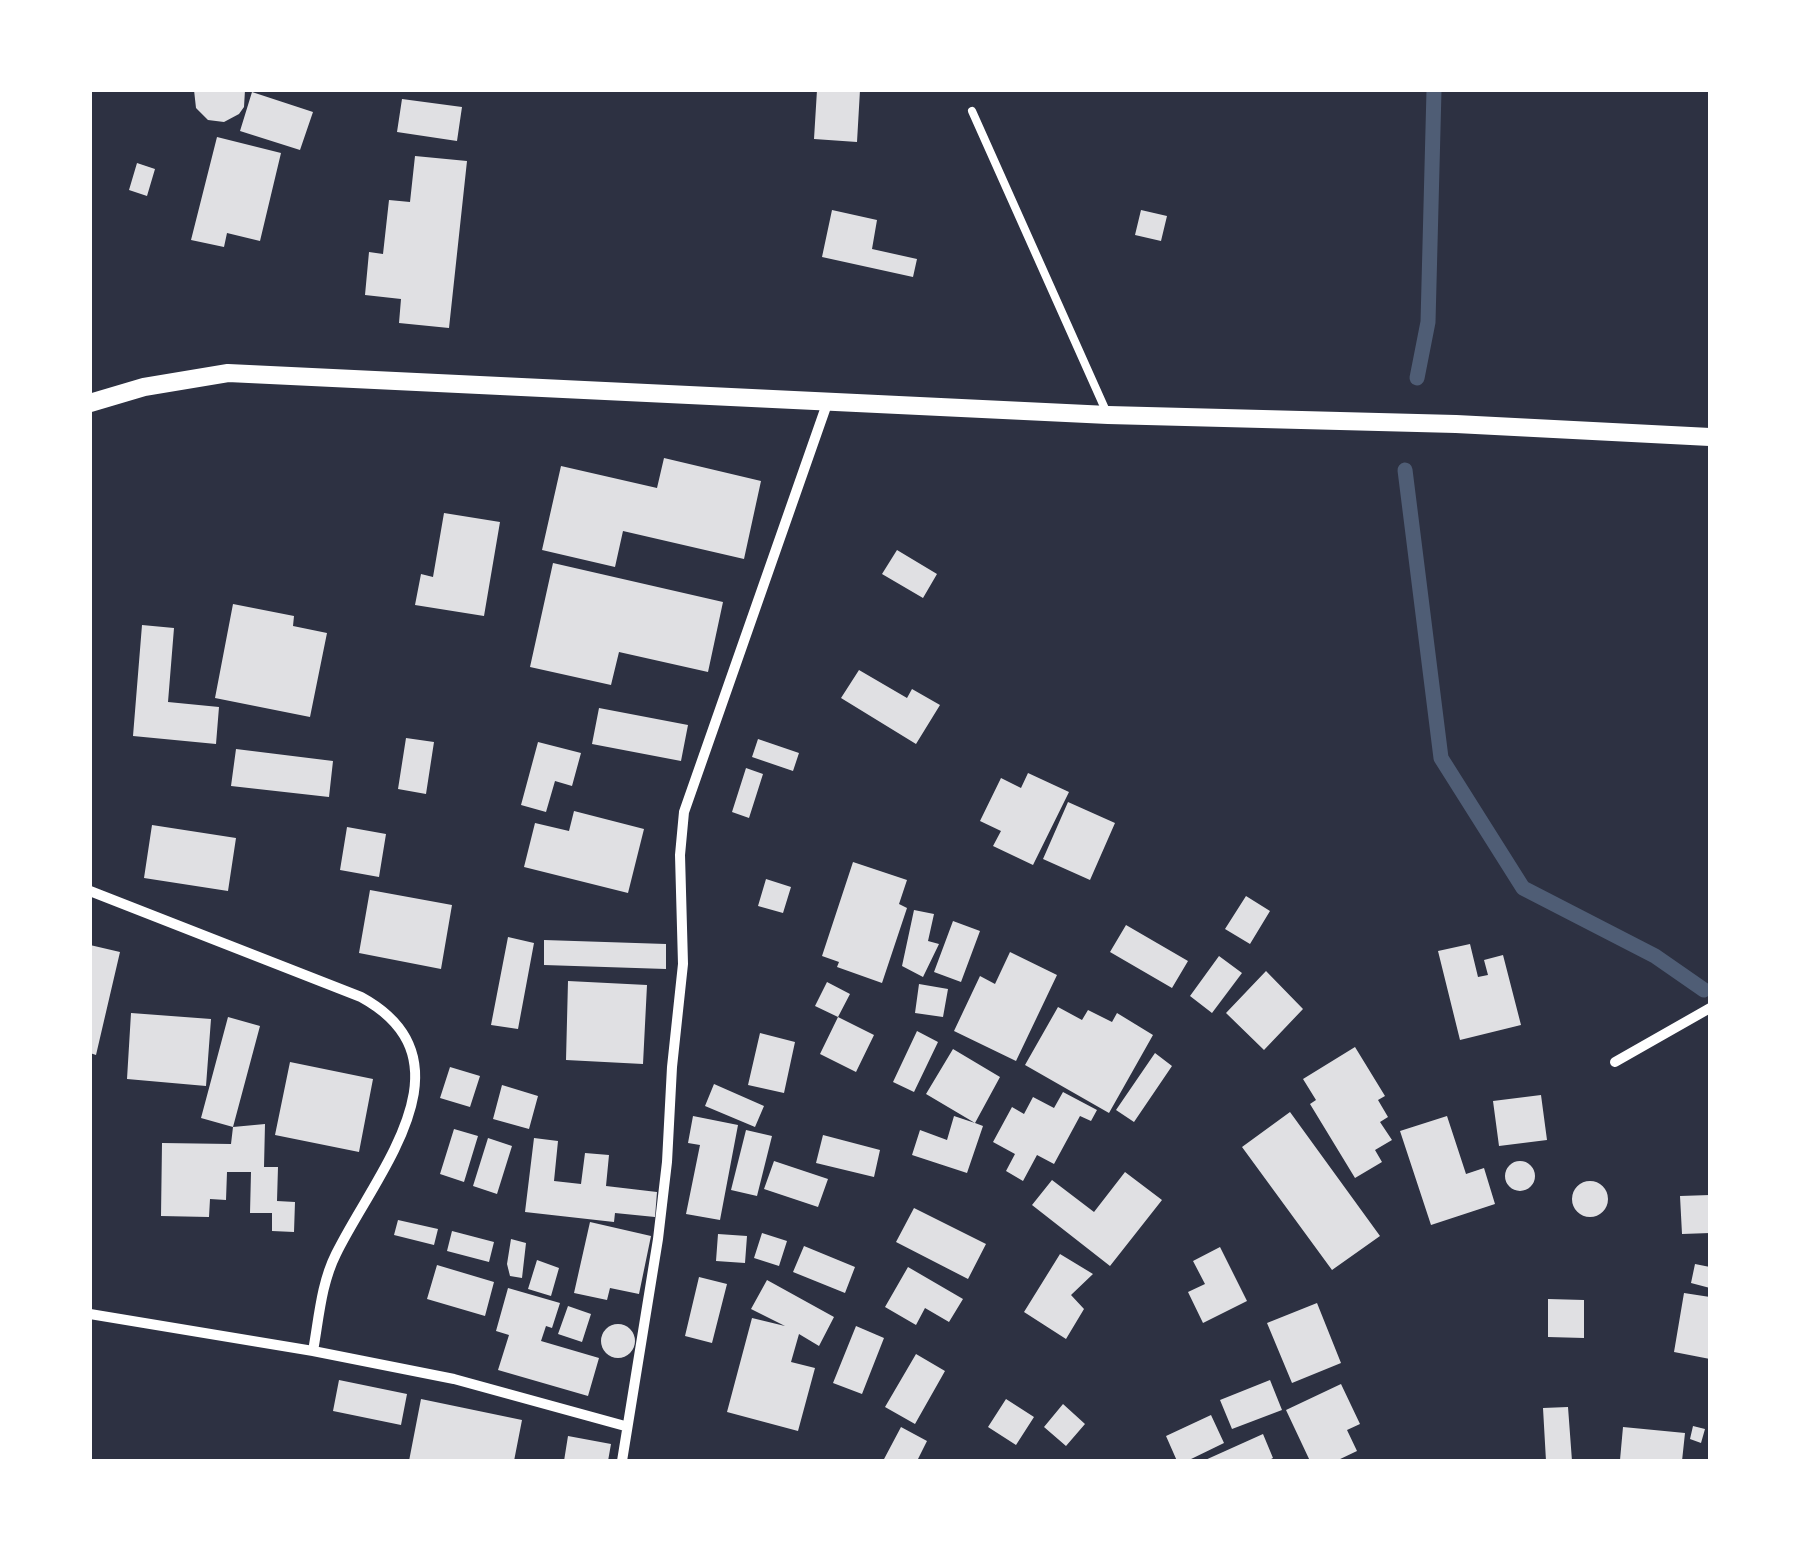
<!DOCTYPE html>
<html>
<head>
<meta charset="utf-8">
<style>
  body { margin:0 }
  #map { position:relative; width:1800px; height:1551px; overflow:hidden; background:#2d3142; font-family:Lato,sans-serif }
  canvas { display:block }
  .frame { position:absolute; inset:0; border:92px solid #fff; pointer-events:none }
</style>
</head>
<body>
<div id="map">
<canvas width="1800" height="1551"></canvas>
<div class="frame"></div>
</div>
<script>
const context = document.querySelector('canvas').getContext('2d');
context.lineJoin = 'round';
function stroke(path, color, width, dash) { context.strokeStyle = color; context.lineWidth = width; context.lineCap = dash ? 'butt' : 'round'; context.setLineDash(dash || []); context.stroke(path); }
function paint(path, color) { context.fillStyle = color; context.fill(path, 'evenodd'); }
stroke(new Path2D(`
  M1417 378 1428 322 1434 90
  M1405 470 1441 758 1523 888 1655 956 1704 990`), '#4f5d75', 15);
paint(new Path2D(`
  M194 90H245L244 107 239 114 224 122 208 120 196 108Z
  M817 90H860L857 142 814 139Z
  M252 92 313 112 300 150 240 131Z
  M402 99 462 107 457 141 397 132Z
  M217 137 281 153 260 241 227 233 224 247 191 240Z
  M415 156 467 161 449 328 399 323 401 299 365 295 369 252 383 254 389 200 410 202Z
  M137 163 155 169 147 196 129 190Z
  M832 210 877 220 872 249 917 259 913 277 822 257Z
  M1141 210 1167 216 1161 241 1135 235Z
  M664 458 761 481 744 559 623 531 615 567 542 550 561 466 657 488Z
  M444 513 500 522 484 616 415 605 421 574 433 577Z
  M897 550 937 574 923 598 882 574Z
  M553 563 723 602 708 672 619 652 611 685 530 667Z
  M233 604 294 616 293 626 327 633 310 717 215 698Z
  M142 625 174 628 168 702 219 707 216 744 133 736Z
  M859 670 907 698 912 689 940 705 916 744 841 698Z
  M599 708 688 725 681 761 592 744Z
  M406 738 434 742 426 794 398 789Z
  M758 739 799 753 793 771 752 757Z
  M538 742 581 753 572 786 555 781 546 812 521 805Z
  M236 749 333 761 329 797 231 786Z
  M746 768 763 774 749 818 732 812Z
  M1028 773 1069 792 1033 865 993 846 1001 831 980 821 1001 778 1021 788Z
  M1068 802 1115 823 1090 880 1043 859Z
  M574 811 644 829 628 893 524 867 535 823 569 831Z
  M152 825 236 838 228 891 144 878Z
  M347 827 386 834 379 877 340 870Z
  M853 862 907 880 899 904 907 908 882 983 837 967 839 962 822 956Z
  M766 879 791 887 783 913 758 906Z
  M370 890 452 905 441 969 359 953Z
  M1246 896 1270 911 1250 944 1225 929Z
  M914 910 934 914 928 941 939 944 923 977 902 966Z
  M953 921 980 931 961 982 934 972Z
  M1126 925 1188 961 1172 988 1110 952Z
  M508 937 534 943 518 1029 491 1025Z
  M544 940 666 944V969L544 965Z
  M1470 944 1478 977 1488 975 1484 960 1503 955 1521 1025 1460 1040 1438 951Z
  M90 945 120 952 96 1055 90 1053Z
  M1010 952 1057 975 1016 1061 954 1031 980 976 995 984Z
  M1219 956 1242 973 1212 1013 1190 996Z
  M1266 971 1303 1009 1264 1050 1226 1013Z
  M568 981 647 985 643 1064 566 1060Z
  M827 982 850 994 838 1017 874 1035 856 1072 820 1054 838 1017 815 1006Z
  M919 984 948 989 943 1017 915 1013Z
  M1058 1007 1082 1020 1088 1010 1112 1022 1117 1013 1153 1035 1109 1113 1025 1065Z
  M131 1013 211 1019 206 1086 127 1079Z
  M228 1017 260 1026 233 1127 201 1118Z
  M917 1031 938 1042 914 1092 893 1082Z
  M760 1033 795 1042 784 1093 748 1085Z
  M1355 1047 1385 1096 1378 1100 1388 1117 1380 1122 1392 1140 1375 1150 1382 1162 1355 1178 1310 1104 1316 1100 1303 1079Z
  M953 1049 1000 1077 975 1123 983 1126 967 1173 912 1155 920 1130 947 1140 954 1116 975 1123 926 1094Z
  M1155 1053 1172 1066 1134 1122 1116 1110Z
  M290 1062 373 1079 359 1152 275 1135Z
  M450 1067 480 1076 470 1107 440 1098Z
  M714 1084 764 1106 755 1127 705 1106Z
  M502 1085 538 1096 529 1129 493 1119Z
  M1063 1092 1097 1110 1091 1121 1080 1116 1054 1164 1037 1155 1023 1181 1006 1171 1015 1154 993 1142 1012 1107 1024 1114 1033 1097 1054 1108Z
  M1541 1095 1547 1140 1499 1146 1493 1101Z
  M1290 1112 1380 1236 1332 1270 1242 1147Z
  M693 1116 738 1125 720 1220 686 1214 700 1145 688 1143Z
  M1447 1116 1466 1174 1484 1168 1495 1204 1431 1225 1400 1131Z
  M265 1124 264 1167H278L277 1201 295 1202 294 1232 272 1231V1213H250L251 1172H227L226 1200 210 1199 209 1217 161 1216 162 1143 231 1144 233 1127Z
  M454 1129 478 1136 464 1182 440 1174Z
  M746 1130 772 1136 757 1196 731 1190Z
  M823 1135 880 1150 874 1177 816 1163Z
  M488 1138 512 1146 497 1194 473 1186Z
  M534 1138 558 1141 554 1181 581 1184 585 1153 609 1155 606 1186 657 1192 655 1217 615 1213 614 1222 525 1212Z
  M1505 1176a15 15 0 1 1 30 0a15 15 0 1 1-30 0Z
  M774 1161 828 1179 818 1207 764 1189Z
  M1125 1172 1162 1200 1110 1266 1032 1205 1052 1180 1094 1212Z
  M1572 1199a18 18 0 1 1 36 0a18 18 0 1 1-36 0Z
  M1710 1195V1233L1682 1234 1680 1196Z
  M914 1208 986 1244 968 1279 896 1242Z
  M398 1220 438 1229 434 1245 394 1235Z
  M590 1222 651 1236 639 1294 610 1288 607 1300 574 1293Z
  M452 1231 494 1242 489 1262 447 1251Z
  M762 1233 787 1241 779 1266 754 1258Z
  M718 1234 747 1236 745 1263 716 1261Z
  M511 1239 526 1243 522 1278 510 1276 507 1264Z
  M804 1246 855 1267 845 1293 793 1272Z
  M1220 1247 1247 1301 1203 1323 1188 1292 1205 1284 1193 1261Z
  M1060 1254 1093 1274 1071 1295 1084 1309 1066 1339 1024 1312Z
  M537 1260 559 1268 551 1296 528 1289Z
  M1695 1264 1710 1267V1288L1691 1283Z
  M437 1265 494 1282 485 1316 427 1299Z
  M908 1267 963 1299 949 1322 925 1308 916 1325 885 1307Z
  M699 1277 727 1284 712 1343 685 1336Z
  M767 1280 834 1317 819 1346 799 1334 791 1362 815 1368 798 1431 727 1412 752 1318 785 1326 751 1309Z
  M508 1288 560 1303 552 1328 546 1326 541 1341 599 1358 588 1396 498 1370 509 1335 496 1331Z
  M1684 1293 1710 1297V1359L1674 1352Z
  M1548 1299 1584 1300V1338L1548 1337Z
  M1317 1303 1341 1363 1292 1383 1267 1323Z
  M568 1306 591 1314 582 1342 558 1334Z
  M601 1341a17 17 0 1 1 34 0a17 17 0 1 1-34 0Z
  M856 1326 884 1338 862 1394 833 1383Z
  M916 1354 945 1371 915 1424 885 1407Z
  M339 1380 407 1394 401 1425 333 1411Z
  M1270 1380 1282 1410 1232 1429 1220 1400Z
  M1341 1384 1360 1424 1347 1430 1357 1451 1336 1461H1310L1286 1410Z
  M421 1399 522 1420 514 1461H409Z
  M1006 1399 1034 1417 1016 1445 988 1427Z
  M1063 1404 1085 1424 1066 1446 1044 1427Z
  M1568 1407 1572 1461H1546L1543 1408Z
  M1211 1415 1224 1443 1187 1461H1177L1166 1436Z
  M1693 1426 1705 1429 1701 1443 1690 1439Z
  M901 1427 927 1441 917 1461H883Z
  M1623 1427 1685 1433 1682 1461 1620 1460Z
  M1263 1434 1273 1458 1267 1461H1203Z
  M568 1436 611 1444 608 1461H564Z`), '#e0e0e3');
stroke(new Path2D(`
  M972 111 1106 411`), '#fff', 8);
stroke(new Path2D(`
  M90 891 361 997C478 1061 375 1174 336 1254 321 1284 319 1318 313 1351
  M1615 1062 1710 1008
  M90 1314 313 1351 454 1379 625 1426
  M622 1461 658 1239 667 1162 672 1067 683 964 680 855 684 812 828 401`), '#fff', 10);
stroke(new Path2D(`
  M90 403 144 387 228 373 1108 415 1456 424 1710 437`), '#fff', 18);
</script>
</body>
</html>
